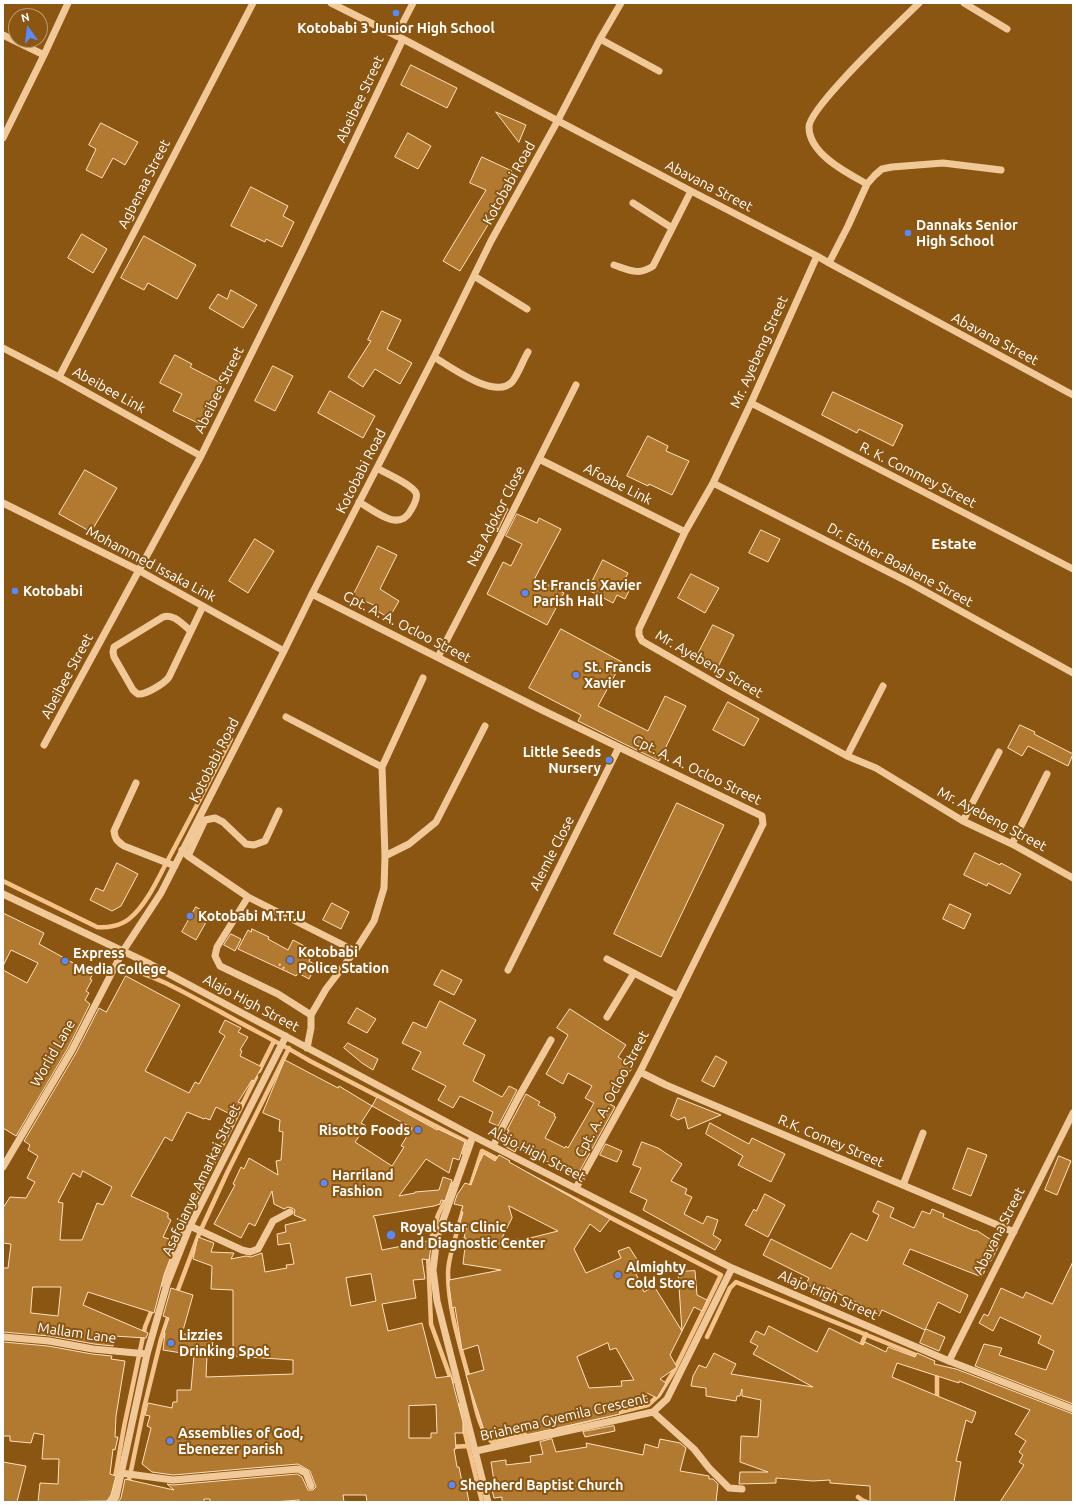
<!DOCTYPE html>
<html>
<head>
<meta charset="utf-8">
<style>
  body { margin:0 }
  #map { position:relative; width:1076px; height:1505px; overflow:hidden; background:#8b5612; font-family:Ubuntu,sans-serif }
  canvas { display:block }
  .frame { position:absolute; inset:0; border:4px solid #fff; pointer-events:none }
  .north { position:absolute; left:8px; top:8px; width:40px; height:40px; box-sizing:border-box; background:#8b5612; border:1px solid #b99a71; border-radius:50%; rotate:346deg; font-size:11px; font-weight:700; line-height:16px; text-align:center; color:#fff }
  .north::after { content:''; display:block; margin:auto; width:14px; height:18px; background:#5989ff; clip-path:polygon(50% 0,100% 100%,50% 72%,0 100%) }
</style>
</head>
<body>
<div id="map">
<canvas width="1076" height="1505"></canvas>
<div class="frame"></div>
<div class="north">N</div>
</div>
<script>
const context = document.querySelector('canvas').getContext('2d');
context.lineJoin = 'round';
function stroke(path, color, width, dash) { context.strokeStyle = color; context.lineWidth = width; context.lineCap = dash ? 'butt' : 'round'; context.setLineDash(dash || []); context.stroke(path); }
function paint(path, color) { context.fillStyle = color; context.fill(path, 'evenodd'); }
function drawText(font, color, halo, rows, align = 'center') {
  context.font = font + ' Ubuntu,sans-serif'; context.lineWidth = 4; context.setLineDash([]); context.textBaseline = 'middle'; context.strokeStyle = halo; context.fillStyle = color; for (const [text, x, y, turn = 0] of rows) {
    context.save(); context.translate(x, y); context.rotate((+turn || 0) * Math.PI / 180); context.textAlign = isNaN(turn) ? turn : align; if (halo) context.strokeText(text, 0, 0); context.fillText(text, 0, 0); context.restore();
  }
}
stroke(new Path2D(`
  M3 881 97 927C107 928 120 926 129 919 147 905 159 876 170 856 191 817 211 778 231 739
  M124 968C156 975 190 996 219 1011 249 1028 280 1043 310 1061L453 1135 467 1142 464 1153
  M259 1071 274 1041
  M482 1151 721 1275 674 1371 659 1395 648 1405 517 1438 492 1442C479 1432 474 1399 470 1383 461 1348 448 1310 448 1273 448 1260 453 1247 456 1235 464 1206 473 1179 482 1151Z
  M429 1246 438 1215 453 1184
  M428 1255 431 1324 452 1382
  M161 1285 194 1202 256 1077
  M176 1295 199 1234 227 1173 289 1048
  M707 1337 730 1288 736 1282 921 1357
  M860 1348 866 1334
  M937 1371V1402
  M458 1405 482 1502
  M450 1447 468 1446
  M128 1485 144 1408 161 1339 170 1312
  M858 1497 862 1500 867 1502
  M106 1502 112 1495 124 1427 145 1327 153 1307`), '#f5c38a', 4.5);
const building = new Path2D(`
  M411 65 457 88 447 108 401 85Z
  M496 112 526 125 519 142Z
  M101 123 138 142 125 165 113 158 102 178 86 170 96 149 89 145Z
  M408 133 431 146 418 169 395 157Z
  M482 157 512 171 494 209 497 210 460 271 443 261 486 190 470 183Z
  M251 187 288 206 283 216 294 222 282 247 266 239 265 242 231 226Z
  M82 234 107 249 93 273 68 258Z
  M144 236 196 265 177 299 148 283 144 290 121 278Z
  M231 290 257 305 243 328 209 308 218 294 227 299Z
  M382 311 401 320 387 349 412 363 400 384 375 369 363 387 348 377 371 341 368 340Z
  M175 355 192 364 190 367 221 383 200 424 173 411 182 394 160 383Z
  M273 366 293 376 275 411 255 401Z
  M330 391 375 416 363 438 318 413Z
  M833 392 903 425 893 446 859 429 857 433 822 415Z
  M648 436 668 446 666 451 689 461 672 495 649 484 648 486 627 476Z
  M85 470 117 488 91 532 59 514Z
  M500 505 508 509 497 532 498 529 490 524Z
  M517 514 537 523 539 518 561 529 535 578 564 593 547 625 487 594 503 562 511 566 522 544 506 536Z
  M761 530 780 539 768 562 749 553Z
  M255 539 274 551 248 593 229 581Z
  M378 546 397 555 380 589 399 601 389 618 374 609 376 606 353 596Z
  M603 560 628 573 624 581 632 585 625 599 617 595 613 603 588 590Z
  M691 574 719 588 705 613 678 598Z
  M713 625 734 635 718 667 697 656Z
  M561 629 622 662 598 706 648 731 665 696 686 706 659 761 578 721 581 715 529 688Z
  M728 702 759 719 744 746 713 730Z
  M1020 725 1035 732 1034 734 1073 754 1068 766 1028 746 1022 756 1008 748Z
  M677 803 724 825 661 957 614 934Z
  M975 853 1000 865 1001 863 1021 874 1010 894 988 883 987 886 964 875Z
  M117 863 138 874 121 906 112 911 90 900 96 888 103 891Z
  M332 903 349 912 341 929 323 920Z
  M950 904 971 914 964 929 943 919Z
  M196 907 210 915 196 940 182 932Z
  M3 913 44 933 39 944 93 974 90 979 92 980 86 991 89 993 85 1000 90 1004 68 1048 16 1136 3 1128V970L27 983 38 963 11 950 3 966Z
  M252 929 269 937 268 939 288 950 293 940 314 951 309 961 316 965 309 979 298 973 296 976 238 949 248 930 251 932Z
  M231 934 241 939 235 951 224 945Z
  M442 970 462 980 454 995 434 985Z
  M126 976 180 1005 145 1071 189 1093 195 1082 199 1084 225 1036 219 1032 225 1020 241 1028 238 1032 248 1037 240 1050 242 1051 240 1056 262 1067 254 1081 252 1080 238 1102 243 1104 236 1117 216 1107 210 1120 205 1118 204 1119 187 1112 172 1141 165 1137 131 1196 168 1213V1218L171 1220 163 1237 172 1240V1242L176 1243 164 1275 154 1313 88 1292 83 1305 148 1333 146 1338 114 1336 113 1346 94 1344 50 1336 3 1332V1268H8L11 1244 3 1243V1208L10 1197 26 1198 35 1182 27 1178 38 1156 28 1150 30 1145 24 1141 76 1053 99 1008 106 1012ZM83 1171 112 1187 103 1205 97 1203 82 1240H60L63 1203 58 1202 73 1173 80 1177ZM33 1287H61L58 1316 31 1313Z
  M440 1001 476 1020 463 1044 485 1055 473 1081 502 1097 509 1086 517 1090 498 1126 489 1122 493 1112 460 1096 453 1108 438 1100 446 1086 412 1069 421 1052 402 1043 413 1022 426 1028Z
  M357 1008 376 1019 367 1033 348 1023Z
  M570 1009 626 1045 618 1057 633 1067 621 1083 610 1104 615 1107 577 1176 517 1147 515 1152 504 1146 507 1141 504 1140 509 1130H507L526 1094 540 1102 538 1105 555 1114 554 1116 556 1117 545 1138 565 1148 566 1146 568 1148 594 1103 585 1098 592 1086 568 1073 563 1084 546 1074 568 1035 557 1028Z
  M348 1043 378 1059 373 1070 362 1063 344 1048Z
  M716 1056 727 1062 714 1087 702 1081Z
  M285 1060 338 1088 339 1086 372 1106 361 1123 366 1126 355 1142 392 1166 404 1147 401 1146 412 1128 372 1106 377 1097 437 1130 438 1129 465 1142 459 1160 453 1158 449 1173 426 1159 399 1196 415 1193V1192L439 1190 443 1177 452 1180 445 1201 441 1200 440 1204 434 1206 373 1216 375 1219 382 1250 432 1240 429 1260 422 1259 425 1279 413 1280 416 1298 382 1304 388 1331 422 1323 436 1378 451 1376 463 1422V1433H455L456 1449H454L457 1467H459L463 1487 466 1486 469 1502H367L366 1495H343L344 1502H299V1500L273 1502H210V1499H204V1502H118L121 1498 125 1479 174 1490 167 1484 173 1485 297 1474 302 1477 308 1490H313L316 1487 310 1471 298 1464 173 1475 152 1472 142 1464 151 1428 147 1426 150 1416 145 1415 148 1403 172 1408 173 1402H177V1390H191L194 1355 163 1350 165 1333H164L169 1318 163 1316 171 1288 193 1295 182 1334 213 1335 212 1355H207L206 1377 293 1374V1360L233 1356V1290L211 1289 212 1266 193 1259 198 1237 214 1243 211 1252 234 1253 231 1259 246 1256 251 1257 262 1253 265 1272 287 1268 286 1265 294 1264 290 1243 278 1245 277 1234 286 1232 285 1225 306 1220 294 1215 295 1210 292 1208 288 1207 284 1209 274 1204 272 1191 255 1226 249 1223 241 1238 214 1224 235 1185 233 1184 241 1167 244 1169 249 1158 278 1175 276 1161 281 1160 283 1132 279 1131 280 1120 263 1113ZM371 1274 376 1301 351 1306 346 1278ZM436 1405 437 1433H431V1438H409V1406Z
  M678 1098 721 1115 688 1129 685 1117 678 1120 671 1116Z
  M710 1123 749 1144 752 1138 785 1154 771 1182 738 1165 743 1156 706 1134Z
  M642 1142 658 1148 682 1164 671 1181 687 1189 685 1194 692 1197 684 1214 703 1224 707 1216 718 1220 713 1235 721 1240 715 1250 643 1210 647 1200 630 1192 641 1168 633 1165Z
  M606 1144 622 1151 617 1162 600 1155Z
  M968 1148 987 1155 971 1196 953 1189Z
  M484 1154 495 1161 499 1155 510 1161 509 1162 610 1219 600 1232 590 1224 574 1249 586 1273 621 1258 618 1251 629 1247 640 1264 633 1267 644 1292 654 1286 682 1331 670 1355 677 1367 660 1379 666 1383 657 1398 647 1393V1402L642 1403 643 1406 619 1409 620 1414 526 1435V1433L498 1440 496 1429 485 1433 466 1375 484 1370 478 1345 462 1350 455 1307 452 1308 449 1285V1280L501 1270 463 1264 466 1238H464L467 1225 460 1223 463 1212H461L463 1206 454 1204 457 1195 465 1183 471 1185 479 1163ZM509 1206 511 1207 558 1231 518 1241V1239L499 1244 512 1218ZM608 1343 610 1350 616 1348 634 1380 621 1381 622 1386 589 1388 577 1357Z
  M1059 1156 1071 1161 1057 1195 1045 1190Z
  M765 1194 785 1205 768 1237 745 1225 754 1209 756 1211Z
  M878 1201 894 1208 890 1217 914 1228 922 1211 930 1214 932 1209 944 1214 943 1217 975 1231 976 1230 999 1245 991 1261H989L982 1277 910 1249 903 1264 968 1295 960 1313 938 1302 925 1330 882 1310 879 1316 864 1308V1306L825 1287 820 1298 809 1292 812 1287 806 1284 809 1278 763 1255 771 1239 831 1269 851 1233 867 1241 879 1215 873 1212Z
  M1073 1262V1404L975 1366 984 1344 1002 1348 999 1355 1046 1370 1054 1351 1038 1343 1041 1336 1000 1317 993 1331 979 1323 984 1314 988 1316 1001 1288 1023 1298 1026 1292 1052 1304Z
  M695 1271 697 1295 707 1300 702 1311 694 1307 682 1331 678 1272Z
  M769 1326 817 1352 829 1328 863 1345 865 1342 886 1352 888 1347 915 1357 917 1353 935 1361 934 1364 956 1369 1073 1414V1502H1000L1024 1465 1019 1462 1023 1455 1019 1452 1026 1441 1015 1434 1030 1410 959 1381V1383L897 1363 892 1377 976 1412 972 1423 966 1420 956 1461 961 1462 954 1502H870V1486L830 1483V1480L813 1481 776 1478V1483L739 1484 740 1472H768L740 1462 741 1436 758 1437 761 1400 742 1396V1389L740 1396H737L736 1401 706 1396V1388L691 1386 693 1376 699 1365 706 1368 714 1353 736 1364 731 1374 813 1387 753 1354 758 1346 750 1342 756 1331 764 1335Z
  M926 1329 945 1337 939 1351 920 1343Z
  M3 1342 48 1346 92 1354 112 1356 111 1359 125 1361 116 1416 115 1437H118L115 1450 113 1449 110 1474 116 1476 111 1495 107 1501 38 1502 40 1483 58 1484 59 1459H42L44 1435 34 1433 31 1443 10 1441V1436H3Z
  M614 1426 615 1431 585 1437 583 1432Z
  M552 1439 556 1452 587 1447 586 1443 643 1455 645 1444 658 1448 660 1439 680 1443 686 1448 680 1471 709 1476V1479H713L718 1484 716 1502H502V1497L494 1498 490 1482 494 1481 491 1462 506 1460V1465L531 1462 530 1456 543 1454 540 1442Z
  M3 1462 26 1466 17 1502H3Z`);
paint(building, '#b27931');
stroke(building, '#fce1bf', 1);
stroke(new Path2D(`
  M279 964 287 971`), '#f1c999', 2.5, [2, 3]);
stroke(new Path2D(`
  M331 3 403 39 691 191 817 256 829 263 1073 395
  M964 3 1007 29
  M3 35 44 55
  M396 36 413 3
  M600 39 659 71
  M3 138 44 55 68 3
  M867 184 875 175 882 169 892 167 943 163 1001 170
  M633 203 672 228
  M817 256 751 403 713 483 685 532 639 629V635L642 641 731 692 847 756 876 768 963 821 1012 844 1073 878
  M829 263 848 226 867 184C847 173 809 154 809 127 809 107 900 22 919 3
  M614 265C629 270 639 276 653 266L691 191
  M474 276 527 309
  M3 348 59 377 201 456
  M434 357C451 367 495 400 512 382 518 375 523 360 528 352
  M59 377 253 3
  M751 403 1073 569
  M539 459 685 532
  M713 483 910 583 1073 673
  M359 502C375 511 399 533 411 510 414 505 418 498 416 493 413 485 385 473 377 468
  M3 503 138 570 284 651
  M312 594 544 711 762 816 763 824 640 1072 576 1188
  M191 631C183 625 174 613 163 617L114 647 113 652 114 657 133 690C135 692 136 693 138 694 146 695 165 683 169 677L203 606
  M438 657 496 545 576 385
  M286 717 382 767
  M44 745 201 456 304 247 403 39
  M847 756 883 686
  M136 783 114 831C115 839 117 841 124 846L175 866
  M963 821 999 752
  M1012 844 1047 774
  M182 850 188 856 248 897 355 951
  M188 856 205 820 215 818 223 822 246 844 254 845 265 841 279 811
  M385 856 409 844 436 822 485 726
  M3 894 150 964 473 1136 732 1268 949 1361 1073 1409
  M248 897 217 947 215 956 220 966 278 994 311 1015
  M607 959 678 996
  M508 970 619 747
  M607 1017 634 973
  M307 1048 311 1028V1015L326 989 355 951 374 921 384 888 385 856 382 767 423 678
  M640 1072 666 1085 1014 1232
  M473 1136 437 1237 433 1270 437 1301 488 1502
  M493 1146 518 1098 551 1040
  M3 1167 72 1050 123 951 161 893 284 651 312 594 434 357 491 241 557 122 600 39 621 3
  M903 1185 923 1133
  M190 1226 242 1250 250 1252 258 1249 273 1221 290 1212
  M3 1337 49 1341 93 1349 147 1354
  M949 1361 1073 1113
  M653 1412 694 1449 709 1468 729 1488 742 1489
  M476 1451 653 1412 667 1399 732 1268
  M121 1473 173 1480 298 1469 306 1473 311 1486
  M112 1502 116 1497 147 1354 167 1284 190 1226 286 1036`), '#f1c999', 7);
for (const [x, y, r, color] of [
  [396,13,4,"#5989ff"],
  [908,233,4,"#5989ff"],
  [15,591,4,"#5989ff"],
  [525,593,4,"#5989ff"],
  [576,675,4,"#5989ff"],
  [609,760,4,"#5989ff"],
  [190,916,4,"#5989ff"],
  [290,960,4,"#5989ff"],
  [65,961,4,"#5989ff"],
  [418,1130,4,"#5989ff"],
  [324,1183,4,"#5989ff"],
  [391,1235,5,"#5989ff"],
  [618,1275,4,"#5989ff"],
  [171,1343,4,"#5989ff"],
  [170,1441,4,"#5989ff"],
  [452,1485,4,"#5989ff"]
]) { const dot = new Path2D(); dot.arc(x, y, r, 0, 2 * Math.PI); context.fillStyle = color; context.fill(dot); stroke(dot, '#8b5612', 1.5); }
drawText('bold 14px', '#fff', '#8b5612', [
  ["Kotobabi 3 Junior High School",396,28,"center"],
  ["Dannaks Senior",916,225],
  ["High School",916,241],
  ["St Francis Xavier",533,585],
  ["Parish Hall",533,601],
  ["Kotobabi",23,591],
  ["St. Francis",584,667],
  ["Xavier",584,683],
  ["Little Seeds",601,752,"right"],
  ["Nursery",601,768,"right"],
  ["Kotobabi M.T.T.U",198,916],
  ["Kotobabi",298,952],
  ["Police Station",298,968],
  ["Express",73,953],
  ["Media College",73,969],
  ["Risotto Foods",410,1130,"right"],
  ["Harriland",332,1175],
  ["Fashion",332,1191],
  ["Royal Star Clinic",400,1227],
  ["and Diagnostic Center",400,1243],
  ["Almighty",626,1267],
  ["Cold Store",626,1283],
  ["Lizzies",179,1335],
  ["Drinking Spot",179,1351],
  ["Assemblies of God,",178,1433],
  ["Ebenezer parish",178,1449],
  ["Shepherd Baptist Church",460,1485]
], 'left');
drawText('14px', '#fff', '#8b5612', [
  ["Abeibee Street",360,99,-65],
  ["Kotobabi Road",509,183,-61],
  ["Agbenaa Street",144,184,-63],
  ["Abavana Street",709,186,27],
  ["Abavana Street",995,339,28],
  ["Mr. Ayebeng Street",759,352,-66],
  ["Abeibee Link",109,390,29],
  ["Abeibee Street",219,390,-64],
  ["Kotobabi Road",361,471,-63],
  ["R. K. Commey Street",918,475,27],
  ["Afoabe Link",618,484,27],
  ["Naa Adokor Close",496,516,-63],
  ["Mohammed Issaka Link",151,564,28],
  ["Dr. Esther Boahene Street",900,565,28],
  ["Cpt. A. A. Ocloo Street",407,627,27],
  ["Mr. Ayebeng Street",709,664,30],
  ["Abeibee Street",67,676,-62],
  ["Kotobabi Road",214,760,-63],
  ["Cpt. A. A. Ocloo Street",697,770,26],
  ["Mr. Ayebeng Street",992,819,28],
  ["Alemle Close",552,853,-63],
  ["Alajo High Street",251,1003,28],
  ["Worlid Lane",53,1053,-60],
  ["Cpt. A. A. Ocloo Street",612,1094,-62],
  ["R.K. Comey Street",831,1141,23],
  ["Alajo High Street",537,1154,27],
  ["Asafoianye Amarkai Street",201,1180,-65],
  ["Abavana Street",999,1231,-63],
  ["Alajo High Street",828,1295,23],
  ["Mallam Lane",77,1333,8],
  ["Briahema Gyemila Crescent",564,1417,-13]
]);
drawText('bold 15px', '#fff', '#8b5612', [
  ["Estate",954,544]
]);
</script>
</body>
</html>
